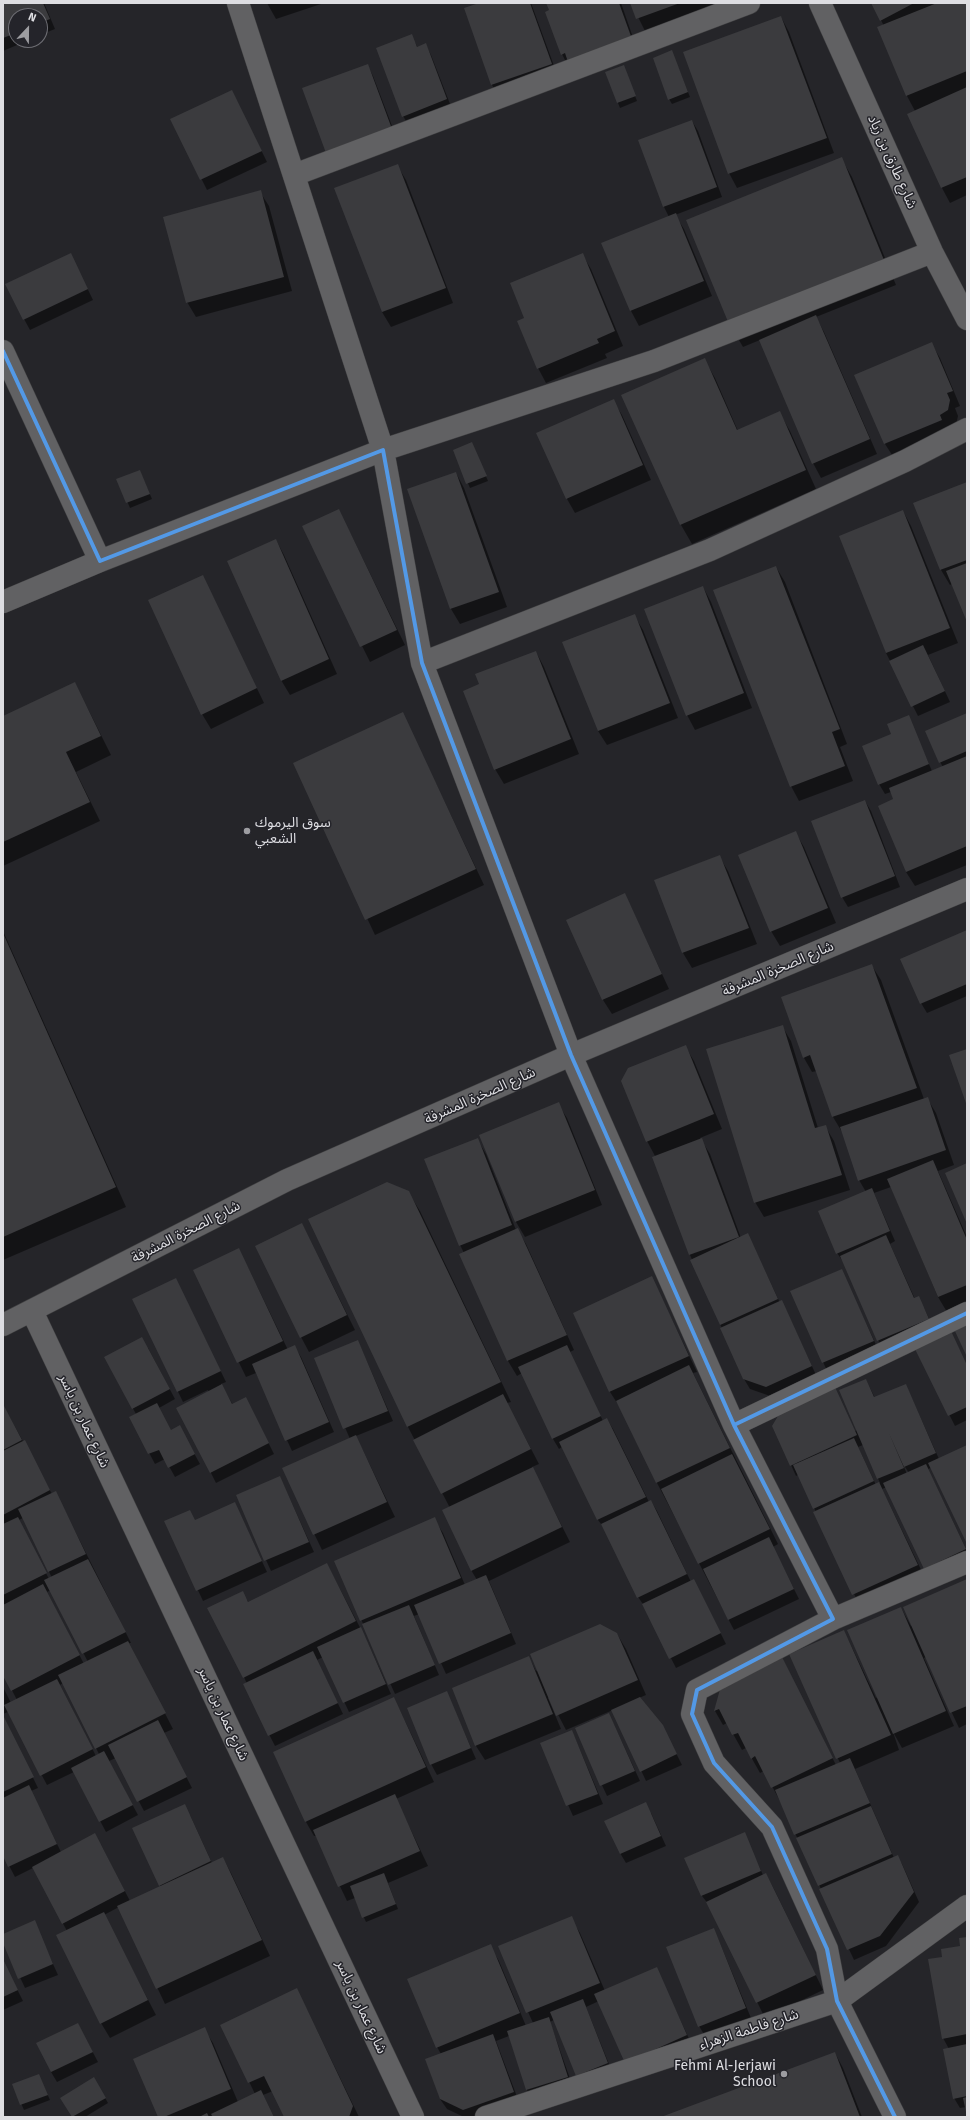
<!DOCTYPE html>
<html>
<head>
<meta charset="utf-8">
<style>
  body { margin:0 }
  #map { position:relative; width:970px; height:2120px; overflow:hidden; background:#252529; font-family:"Fira Sans",sans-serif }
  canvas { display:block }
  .frame { position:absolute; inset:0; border:4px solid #dedee2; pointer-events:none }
  .north { position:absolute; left:8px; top:8px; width:40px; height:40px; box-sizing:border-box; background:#24242a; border:1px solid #6e6e74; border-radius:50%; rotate:22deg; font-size:11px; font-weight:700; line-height:16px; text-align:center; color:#dedee2 }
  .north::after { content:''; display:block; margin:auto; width:14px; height:18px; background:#9d9da1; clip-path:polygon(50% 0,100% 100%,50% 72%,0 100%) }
</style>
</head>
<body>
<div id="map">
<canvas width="970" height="2120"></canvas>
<div class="frame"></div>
<div class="north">N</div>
</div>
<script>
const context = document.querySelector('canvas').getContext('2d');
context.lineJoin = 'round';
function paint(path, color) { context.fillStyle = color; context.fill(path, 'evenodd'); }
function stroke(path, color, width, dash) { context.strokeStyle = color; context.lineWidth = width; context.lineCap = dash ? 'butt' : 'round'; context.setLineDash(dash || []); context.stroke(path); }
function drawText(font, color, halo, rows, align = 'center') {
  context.font = font + ' "Fira Sans","Noto Sans Arabic",sans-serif'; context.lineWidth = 3; context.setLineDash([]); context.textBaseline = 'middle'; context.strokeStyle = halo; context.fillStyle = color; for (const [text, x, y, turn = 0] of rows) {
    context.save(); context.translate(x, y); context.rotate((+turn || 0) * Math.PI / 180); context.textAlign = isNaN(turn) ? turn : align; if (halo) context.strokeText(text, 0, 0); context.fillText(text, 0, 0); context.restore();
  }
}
paint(new Path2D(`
  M3 3H44L55 29 40 35V16H16V40H29L3 51Z
  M267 3H324L276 19Z
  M482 3H531L557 74 498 95 492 85Z
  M547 3H621L637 49 567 64 562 54Z
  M631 3H727L646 33Z
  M872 3H967V195L950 203 942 188 908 114 915 111 907 96 884 26Z
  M781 17 789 32 834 153 737 188 729 173Z
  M411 35 418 48 426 45 431 55 452 109 409 126 403 116Z
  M672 52 690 97 672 104 669 99Z
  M368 66 373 76 397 139 303 89Z
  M626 72 637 101 620 108 606 73Z
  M237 101 267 162 207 190 172 120Z
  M692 121 698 131 722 197 675 215 684 229 712 296 639 326 631 311 603 244 669 217 664 207 639 141Z
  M841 158 852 177 896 285 816 317 824 332 877 454 821 478 813 463 760 340 743 347 732 328Z
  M397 165 406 180 453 303 391 327 382 312Z
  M260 192 269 206 292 291 196 317 187 302Z
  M582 254 591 269 623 346 605 354 607 358 546 383 538 368 525 319Z
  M76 265 93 300 30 330 24 319Z
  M931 343 940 358 960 406 955 408 958 416 956 425 894 458 885 444Z
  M704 359 715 378 738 431 779 412 790 431 816 489 692 544 681 525 623 396Z
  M613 401 622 415 651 480 575 513 567 499Z
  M472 443 488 481 470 488 454 451Z
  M140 471 152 499 130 508 118 480Z
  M456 473 464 488 507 607 460 624 451 609 408 490Z
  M967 483V619L952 584 950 585 941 570 915 504Z
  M339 510 405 645 370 662 303 527Z
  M903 511 911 526 958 643 928 655 950 702 918 716 886 653Z
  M276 540 284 555 337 674 290 695 281 680Z
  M776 567 785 582 847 744 840 747 853 781 799 801 791 786Z
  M203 576 264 703 211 729 202 714Z
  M703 587 711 602 752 708 695 730 687 715Z
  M634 615 643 630 678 718 607 745 598 731Z
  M536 652 544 667 579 754 504 784 495 769 481 685Z
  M75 683 111 755 76 772 100 821 3 866V717Z
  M403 714 484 885 375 935 294 763Z
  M967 714V865L915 886 906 872 894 800 891 792 885 794 879 784 892 735 908 716 932 771 943 767 940 762Z
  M865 801 871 811 900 887 848 907 842 897Z
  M795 832 804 847 836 923 780 946 771 931Z
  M719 856 728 871 757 944 692 968 683 953 655 880Z
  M625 894 669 989 612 1014 603 1000Z
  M3 931 126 1207 3 1260Z
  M967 931V996L927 1013 921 1003Z
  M872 966 881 980 924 1099 927 1098 936 1113 954 1165 938 1171 967 1237V1303L947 1312 938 1297 891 1187 874 1193 895 1241 890 1244 915 1299 924 1308 934 1329 883 1351 844 1263 837 1253 866 1192 859 1180 842 1132 833 1117 817 1071 812 1072 804 1058Z
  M782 1026 791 1041 818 1128 825 1126 834 1141 850 1190 764 1217 755 1202Z
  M685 1046 694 1061 722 1129 700 1138 710 1154 741 1238 753 1245 780 1303 782 1302 787 1312 817 1377 773 1397 750 1389 744 1379 690 1255 653 1157 655 1156 647 1141Z
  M558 1104 567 1118 602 1205 525 1237 516 1222 481 1135Z
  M477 1139 486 1154 516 1230 517 1229 526 1244 574 1350 570 1352 603 1421 607 1419 613 1429 649 1502 651 1501 657 1511 691 1582 699 1590 726 1644 676 1668 645 1607 638 1597 605 1529 598 1520 562 1447 559 1449 553 1439 522 1373 517 1376 508 1361 460 1255 464 1253 460 1245Z
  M408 1192 420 1211 511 1402 507 1403 539 1464 532 1467 570 1542 489 1581 516 1644 446 1674 419 1614 414 1616 439 1675 395 1694 335 1562 434 1519 443 1533 465 1585 477 1580 471 1570 450 1508 408 1427Z
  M302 1224 355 1330 309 1352 301 1337Z
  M239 1249 288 1350 295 1347 301 1357 334 1432 292 1451 256 1373 246 1377 194 1270Z
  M841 1270 879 1351 828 1373 791 1291Z
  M652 1278 697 1372 693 1373 778 1544 773 1547 799 1599 734 1630 657 1483 619 1406 610 1392 574 1313Z
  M176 1279 226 1382 221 1384 233 1405 251 1408 274 1454 216 1483 211 1473 209 1392 208 1390 183 1402 133 1299Z
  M358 1341 393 1421 356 1436 395 1517 322 1550 283 1469 350 1439 315 1358Z
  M956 1343 967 1365V1420L955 1426 916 1349Z
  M148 1348 175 1399 159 1408 171 1431 184 1435 200 1464 175 1477 165 1459 155 1464 130 1417 136 1414 105 1358Z
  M866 1380 875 1398 906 1385 939 1459 967 1446V1542L931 1468 928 1469 967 1551V1562L931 1578 887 1487 882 1489 926 1580 862 1610 814 1513 816 1512 798 1475 796 1476 791 1465 857 1430ZM863 1445 880 1483 876 1485 858 1447ZM904 1467H905L909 1473 907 1474Z
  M3 1405 52 1494 61 1503 131 1643H129L173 1729 164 1733 192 1788 144 1811 116 1758 109 1761 138 1815 106 1832 74 1772 47 1785 8 1712 3 1714V1687L11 1703 17 1700 3 1673ZM23 1518 52 1578 49 1579 19 1520ZM51 1590 88 1662 84 1664 47 1592ZM63 1683 99 1754 96 1756 60 1685Z
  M280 1477 314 1552 271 1571 237 1496Z
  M235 1503 267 1572 203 1601 166 1522 196 1521Z
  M327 1564 366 1639 391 1694 349 1712 323 1657 317 1660 343 1714 275 1746 244 1685 247 1684 244 1677 242 1592 249 1603Z
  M967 1581V1724L959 1728 926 1657 924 1658 954 1726 902 1748 893 1732 899 1750 855 1769 894 1858 898 1856 903 1866 919 1902 886 1946 854 1960 781 1803 764 1771 760 1773 746 1748 742 1750 727 1723 723 1725 715 1711 723 1683 780 1654 836 1765 840 1763 791 1654 844 1631 876 1698 878 1697 901 1608 911 1626Z
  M617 1634 626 1649 646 1695 639 1698 662 1725 682 1765 646 1781 613 1710 566 1730 549 1697 548 1698 561 1729 485 1760 476 1746 453 1689 529 1658 536 1671Z
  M447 1693 476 1759 437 1775 431 1764Z
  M394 1698 434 1782 396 1799 428 1866 388 1883 398 1909 366 1922 355 1898 347 1901 316 1836H314L306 1822Z
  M609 1714 640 1781 607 1796 576 1729Z
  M3 1716 38 1788 31 1791 61 1852 101 1845 130 1901 161 1887 133 1829 190 1815 212 1863 223 1858 231 1873 270 1956 165 2004 119 1907 104 1915 156 2015 110 2038 101 2023 67 1931 33 1868 15 1877 3 1854Z
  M572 1731 603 1804 573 1816 541 1744Z
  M651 1813 666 1846 626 1863 620 1853Z
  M744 1834 763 1875 766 1874 774 1889 823 1990 765 2018 709 1905 702 1896 685 1858Z
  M571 1918 580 1933 605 1991 656 1968 692 2045 631 2072 599 2001 586 2007 613 2074 583 2086 554 2020 550 2022 573 2087 533 2100 527 2090 509 2036 496 2041 519 2102 477 2117H464L447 2109 440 2099 441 2054 437 2047 490 1946 499 1961 526 2026 533 2023 499 1947Z
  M34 1922 58 1975 25 1988 3 1941V1935Z
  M714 1929 751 2018 705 2036 699 2026Z
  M967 1938V2111L966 2107 960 2108 954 2098 949 2049 943 2038V1957L961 1946Z
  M3 1961 23 2001 3 2010Z
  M297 1989 359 2117H285L273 2091 263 2095 274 2117H214L213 2115 208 2117H159L204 2029 213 2043 238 2102 255 2094 222 2025Z
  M78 2024 98 2062 57 2082 51 2072Z
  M835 2053 843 2068 862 2117H664Z
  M94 2078 108 2103 85 2117H73L61 2098Z
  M41 2080 50 2100 24 2110 13 2085Z`), '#0007');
paint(new Path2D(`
  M3 3H43L50 19 40 23V16H16V33L3 38Z
  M479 3H530L552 64 491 85 464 8Z
  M546 3H619L632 39 568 62 565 53 561 55 545 12 549 10Z
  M630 3H680L636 19Z
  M871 3H914L880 21Z
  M937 3H967V71L906 96 877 27Z
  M781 16 827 138 728 174 683 52Z
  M412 34 417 47 426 43 447 99 402 117 376 48Z
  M672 50 688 92 668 100 653 58Z
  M368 64 392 129 326 153 302 88Z
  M624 65 636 96 617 103 605 72Z
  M967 87V177L941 188 907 114Z
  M232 90 262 151 200 180 170 119Z
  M692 120 717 187 663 207 638 140Z
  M842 157 886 265 731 329 686 220Z
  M398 164 446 288 382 312 334 188Z
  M261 190 284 277 186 303 163 217Z
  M676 213 704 281 630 311 601 243Z
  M71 253 88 289 23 320 5 284Z
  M583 253 615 331 597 339 599 343 537 369 517 321 524 318 510 283Z
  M816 315 870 439 812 464 759 340Z
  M932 342 953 391 947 393 950 400 948 410 940 415 942 420 884 444 854 375Z
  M705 358 737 430 780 411 806 470 680 525 621 395Z
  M614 399 643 465 566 499 536 433Z
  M472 442 487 476 466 484 453 450Z
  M140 470 150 494 126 503 116 479Z
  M456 472 499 592 450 609 407 489Z
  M967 482V560L940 570 913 503Z
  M339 509 397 630 360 647 302 526Z
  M903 510 950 628 886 653 839 536Z
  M276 539 329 659 281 681 227 561Z
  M967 563V622L946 571Z
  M776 566 840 729 832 732 845 766 790 787 713 590Z
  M203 575 257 688 201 715 148 600Z
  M703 586 744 693 686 716 644 609Z
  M635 614 670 703 598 731 562 642Z
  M923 645 945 691 911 707 889 661Z
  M536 651 571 739 494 770 463 691 479 684 475 674Z
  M75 682 101 736 66 752 90 802 3 842V716Z
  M403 712 476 869 365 920 293 763Z
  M967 713V751L939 763 925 731Z
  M909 715 929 764 878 785 862 746 891 734 887 724Z
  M967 756V846L906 872 878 806 893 799 889 788Z
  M865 800 895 876 841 898 811 821Z
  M796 831 828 908 770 932 738 855Z
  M720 855 749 928 682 953 654 880Z
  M625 893 662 974 602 1000 566 920Z
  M967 930V984L920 1004 900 959Z
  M3 933 116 1187 3 1237Z
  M872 964 917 1088 832 1117 810 1055 803 1058 781 997Z
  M783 1025 815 1128 826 1125 842 1175 754 1203 706 1049Z
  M686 1045 714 1114 646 1142 621 1081 628 1068Z
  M967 1049V1106L949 1055Z
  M928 1097 946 1150 858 1181 840 1127Z
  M559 1102 595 1190 515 1222 479 1135Z
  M478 1138 512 1225 459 1246 424 1159Z
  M702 1138 739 1237 689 1255 652 1157Z
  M933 1160 967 1240V1285L938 1297 887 1179Z
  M967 1163V1224L945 1173Z
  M387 1182 409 1191 501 1382 407 1427 308 1219Z
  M872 1188 890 1231 836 1254 818 1211Z
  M302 1223 347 1315 300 1338 255 1246Z
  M518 1228 567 1335 507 1361 459 1254Z
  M748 1233 778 1299 720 1325 690 1260Z
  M886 1235 914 1298 919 1296 929 1319 877 1341 840 1256Z
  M239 1248 283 1341 237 1363 193 1270Z
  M842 1269 874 1341 822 1363 790 1291Z
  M652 1276 689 1356 609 1392 573 1313Z
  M176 1278 221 1371 177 1392 132 1299Z
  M782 1300 812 1366 766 1387 743 1379 720 1328Z
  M967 1323V1357L954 1329Z
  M951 1331 967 1365V1407L948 1416 915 1349Z
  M142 1337 170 1389 132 1409 104 1357Z
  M358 1340 388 1411 343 1429 314 1358Z
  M295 1345 329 1422 285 1441 252 1364Z
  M567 1345 601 1416 552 1439 518 1367Z
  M689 1365 730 1448 656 1483 616 1401Z
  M866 1379 874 1397 906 1384 936 1453 904 1467 888 1431 904 1468 877 1479 839 1390Z
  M222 1384 232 1404 246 1397 269 1443 210 1473 176 1408Z
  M835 1387 857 1435 790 1466 772 1426 781 1411Z
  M503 1394 531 1449 441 1494 413 1440Z
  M157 1403 171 1430 180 1425 195 1454 168 1468 159 1450 148 1454 129 1417Z
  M3 1404 22 1440 3 1450Z
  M607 1418 646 1497 597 1520 559 1442Z
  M356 1435 387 1502 313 1535 282 1468Z
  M854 1438 874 1481 813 1509 793 1465Z
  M25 1440 50 1490 3 1515V1451Z
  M967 1445V1544L928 1463Z
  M732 1454 770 1529 698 1564 661 1489Z
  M926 1464 966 1549 924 1569 883 1483Z
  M533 1467 562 1527 471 1571 442 1510Z
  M280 1476 309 1542 264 1561 236 1495Z
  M879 1482 918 1565 852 1595 813 1512Z
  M56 1491 86 1554 48 1572 18 1509Z
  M651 1500 687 1574 637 1598 601 1524Z
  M235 1502 262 1561 196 1591 164 1521 190 1510 195 1520Z
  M18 1517 47 1573 3 1595V1524Z
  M435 1517 461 1578 360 1621 334 1561Z
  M769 1537 794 1589 728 1620 703 1569Z
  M88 1559 126 1632 82 1654 44 1580Z
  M327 1563 356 1621 243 1678 207 1608 243 1591 248 1602Z
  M486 1575 511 1633 439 1664 414 1605Z
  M694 1579 721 1633 669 1659 642 1604Z
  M967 1579V1706L950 1713 903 1607Z
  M43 1584 80 1655 11 1691 3 1676V1605Z
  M409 1605 435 1665 388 1685 362 1624Z
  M901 1607 946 1711 893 1734 847 1630Z
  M600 1624 617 1633 638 1680 556 1716 530 1654Z
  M361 1627 386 1684 343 1703 317 1647Z
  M844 1630 891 1735 836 1759 789 1654Z
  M128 1641 166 1713 95 1749 58 1675Z
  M313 1651 338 1703 268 1736 243 1684Z
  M780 1653 833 1758 771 1788 755 1756 751 1759 738 1733 732 1735 719 1709 714 1711 722 1682Z
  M529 1656 553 1714 475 1746 452 1688Z
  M57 1679 93 1749 40 1776 4 1705Z
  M447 1691 471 1748 430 1765 407 1708Z
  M394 1697 426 1767 305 1822 273 1752Z
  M640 1697 663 1725 677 1754 640 1772 611 1710Z
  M609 1713 635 1771 600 1786 575 1728Z
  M3 1715 34 1777 3 1792Z
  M158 1720 187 1777 137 1802 108 1745Z
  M572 1730 598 1794 566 1806 540 1743Z
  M104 1751 133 1805 99 1822 71 1768Z
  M850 1758 870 1803 794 1835 775 1790Z
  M29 1785 57 1844 8 1867 3 1856V1798Z
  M395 1794 420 1851 338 1887 313 1830Z
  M646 1802 661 1836 620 1854 604 1821Z
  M185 1804 211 1861 159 1886 132 1828Z
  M871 1806 892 1854 818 1886 796 1838Z
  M745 1832 761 1871 701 1896 684 1858Z
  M95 1833 125 1891 62 1924 32 1867Z
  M898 1855 914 1892 880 1936 847 1950 819 1889Z
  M223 1857 262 1940 156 1989 117 1906Z
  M384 1873 396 1904 362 1918 350 1886Z
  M766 1873 816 1975 756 2003 706 1902Z
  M104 1912 148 2000 100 2024 56 1935Z
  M572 1916 600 1983 526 2013 498 1946Z
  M35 1920 53 1964 18 1979 3 1943V1934Z
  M714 1928 746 2008 698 2027 666 1947Z
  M967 1937V2034L942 2039 928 1959 942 1957 941 1949 960 1946 959 1938Z
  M491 1944 520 2013 436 2048 407 1979Z
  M3 1959 18 1990 3 1997Z
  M657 1967 687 2035 625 2063 594 1994Z
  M297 1988 353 2106 349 2117H284L264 2076 248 2083 220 2025Z
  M583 1999 608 2063 576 2076 550 2012Z
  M549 2017 568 2077 526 2090 507 2031Z
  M78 2023 93 2052 51 2072 36 2043Z
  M205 2027 231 2089 164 2117H158L133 2059Z
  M493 2034 514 2092 463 2110 440 2099 425 2059Z
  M967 2044V2096L953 2099 943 2049Z
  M835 2052 860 2117H661Z
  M39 2074 48 2095 20 2105 12 2084Z
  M94 2077 106 2098 72 2117 60 2098Z
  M261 2090 274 2117H213L211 2114Z
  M967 2097V2112H966L963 2098Z
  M207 2113 209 2117H199Z`), '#3b3b3e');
const minor = new Path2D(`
  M238 3 383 450 654 361 932 252
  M820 3 932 252 967 319
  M294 175 749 3
  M3 351 100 561 383 450 422 663 571 1055 734 1425
  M3 602 100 561
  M422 663 710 550 905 461 967 429
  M32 1311 413 2117
  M3 1325 287 1180 571 1055 967 889
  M833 1619 967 1562
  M486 2117 837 2001 967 1906
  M895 2117 837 2001 827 1949 772 1827 714 1763 692 1714 697 1690 833 1619 734 1425 967 1313`);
stroke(minor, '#404042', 23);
stroke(minor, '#616163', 22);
stroke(new Path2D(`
  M3 351 100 561 383 450 422 663 571 1055 734 1425
  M895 2117 837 2001 827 1949 772 1827 714 1763 692 1714 697 1690 833 1619 734 1425 967 1313`), '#5399e6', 4);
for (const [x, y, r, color] of [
  [247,831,4,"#9d9da1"],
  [784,2074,4,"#9d9da1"]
]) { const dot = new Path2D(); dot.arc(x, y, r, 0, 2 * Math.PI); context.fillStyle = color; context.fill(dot); stroke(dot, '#24242a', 1.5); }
drawText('14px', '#dedee2', '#24242a', [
  ["شارع طارق بن زياد",892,162,66],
  ["شارع الصخرة المشرفة",778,969,-23],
  ["شارع الصخرة المشرفة",480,1096,-24],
  ["شارع الصخرة المشرفة",186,1232,-27],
  ["شارع عمار بن ياسر",84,1421,65],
  ["شارع عمار بن ياسر",223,1714,65],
  ["شارع عمار بن ياسر",361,2007,65],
  ["شارع فاطمة الزهراء",749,2030,-18]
]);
drawText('14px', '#dedee2', '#24242a', [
  ["سوق اليرموك",255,823],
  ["الشعبي",255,839],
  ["Fehmi Al-Jerjawi",776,2066,"right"],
  ["School",776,2082,"right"]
], 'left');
</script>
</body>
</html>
